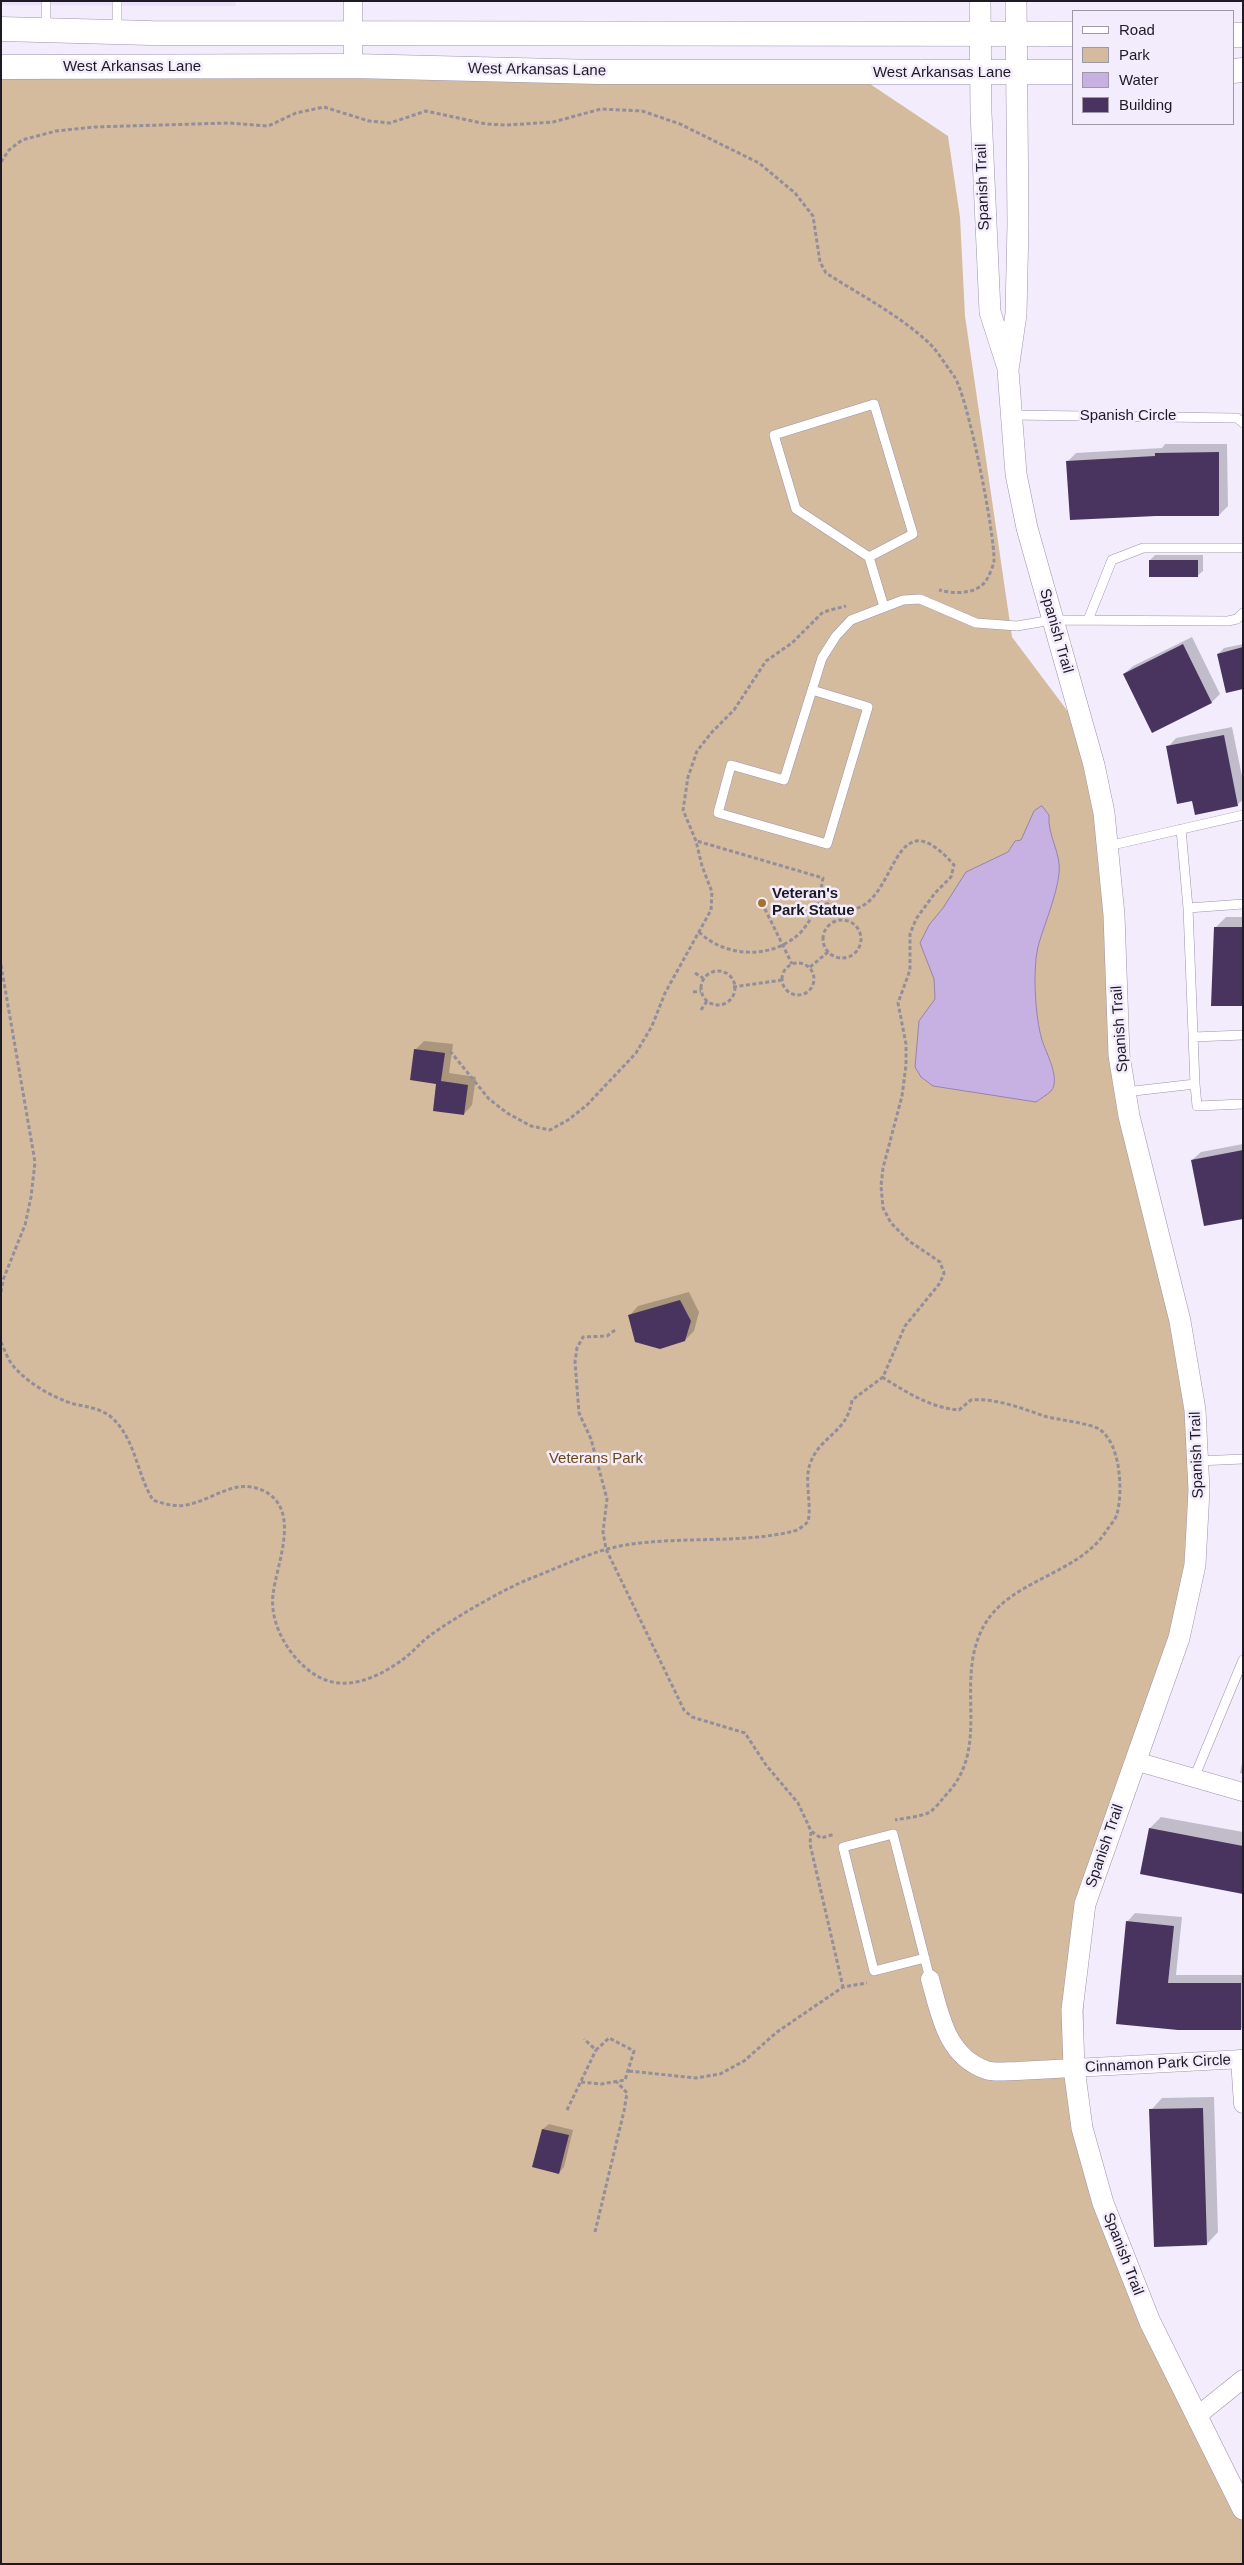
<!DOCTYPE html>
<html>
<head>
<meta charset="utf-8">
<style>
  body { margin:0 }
  #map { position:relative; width:1244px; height:2565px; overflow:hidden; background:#f2ecfc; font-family:Arial,sans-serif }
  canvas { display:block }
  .frame { position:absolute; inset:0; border:2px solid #1e1a24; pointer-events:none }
  .legend { position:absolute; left:1072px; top:10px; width:162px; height:115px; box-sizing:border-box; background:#f2ecfc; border:1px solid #9d98a6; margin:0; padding:6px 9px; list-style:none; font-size:15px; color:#1e1a24 }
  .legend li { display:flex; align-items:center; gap:10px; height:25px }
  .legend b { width:25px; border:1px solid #9d98a6 }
</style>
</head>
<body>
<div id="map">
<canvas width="1244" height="2565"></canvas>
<div class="frame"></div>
<ul class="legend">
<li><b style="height:6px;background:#fff"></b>Road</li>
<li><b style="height:14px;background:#d5bb9d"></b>Park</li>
<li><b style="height:14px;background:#c7b1e3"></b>Water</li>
<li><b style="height:14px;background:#48345e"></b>Building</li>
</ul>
</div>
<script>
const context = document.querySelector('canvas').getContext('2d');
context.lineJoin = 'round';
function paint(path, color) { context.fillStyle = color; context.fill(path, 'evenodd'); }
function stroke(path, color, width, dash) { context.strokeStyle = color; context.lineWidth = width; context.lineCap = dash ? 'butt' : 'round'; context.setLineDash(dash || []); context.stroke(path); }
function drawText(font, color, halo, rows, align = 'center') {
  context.font = font + ' Arial,sans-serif'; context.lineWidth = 5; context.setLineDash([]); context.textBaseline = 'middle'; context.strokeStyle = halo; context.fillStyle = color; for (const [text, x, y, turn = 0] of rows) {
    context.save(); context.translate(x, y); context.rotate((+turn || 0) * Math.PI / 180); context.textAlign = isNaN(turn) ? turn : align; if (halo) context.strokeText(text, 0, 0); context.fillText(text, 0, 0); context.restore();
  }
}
paint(new Path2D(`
  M1 1H235L236 6 1 5Z`), '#ebdffa');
paint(new Path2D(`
  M1 68 855 74 948 136 960 217 965 316 1012 637 1084 733 1149 1195 1195 1410 1179 1638 1085 1904 1082 2128 1150 2322 1243 2509V2564H1Z`), '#d5bb9d');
const water = new Path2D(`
  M1042 806 1049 815C1047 835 1062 854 1059 874 1056 897 1046 920 1039 943 1032 966 1035 1017 1042 1040 1046 1053 1061 1079 1051 1091 1047 1095 1040 1099 1036 1102L933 1086 921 1077 915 1067 919 1021 935 999 934 979 920 943 929 925 943 908 966 872 1008 852 1015 841 1021 840 1034 811Z`);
paint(water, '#c7b1e3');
stroke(water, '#9484aa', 1);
paint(new Path2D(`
  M1165 444H1227L1228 506 1219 515 1068 461 1076 453 1162 448Z
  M1155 555H1203V571L1197 576 1150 560Z
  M1192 637 1220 694 1212 702 1153 731 1124 674 1133 666Z
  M1243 644V687L1218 654 1224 648Z
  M1232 727 1243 781V800L1237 805 1193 800 1168 747 1176 738Z
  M1226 917H1243V1005L1215 928Z
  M424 1041 453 1044 449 1073 476 1077 472 1105 464 1114 438 1082 416 1049Z
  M1243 1144V1217L1192 1160 1201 1152Z
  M689 1292 699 1312 694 1331 685 1340 630 1315 638 1306Z
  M1243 1759V1774L1240 1773Z
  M1161 1817 1243 1832V1892L1150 1828Z
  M1135 1913 1182 1917 1176 1975H1243V2027L1241 2029H1178L1127 1922Z
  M1214 2097 1218 2232 1207 2244 1151 2110 1162 2098Z
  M549 2124 573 2130 564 2167 559 2173 543 2129Z`), '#0003');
paint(new Path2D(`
  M1219 452V516H1156L1070 520 1066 461 1155 456V453Z
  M1149 560H1198V577H1149Z
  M1183 644 1212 703 1152 733 1123 674Z
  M1243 647V689L1226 693 1217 654Z
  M1224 735 1238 806 1195 815 1192 801 1177 804 1166 746Z
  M1214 927H1243V1006H1211Z
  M414 1049 445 1053 441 1081 468 1085 464 1115 433 1111 436 1084 410 1080Z
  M1243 1150V1219L1204 1226 1191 1160Z
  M680 1300 691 1321 685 1341 660 1349 635 1342 628 1315Z
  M1149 1828 1243 1846V1894L1140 1874Z
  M1126 1921 1174 1926 1168 1983H1241V2030H1178L1116 2024Z
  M1203 2108 1207 2245 1154 2247 1149 2109Z
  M542 2129 569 2135 559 2174 532 2167Z`), '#48345e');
const service = new Path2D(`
  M46 1V28
  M117 31V1
  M1011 415 1237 418 1243 423
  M869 557 913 534 874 404 774 435 796 509 869 557 884 607
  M1088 620 1112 560 1143 548H1243
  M812 690 868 707 827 844 718 813 731 765 784 780 822 658 836 636 851 620 903 600 920 599 976 623 1017 626 1052 620 1228 621 1237 619 1243 613
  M1181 829 1188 908
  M1108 846 1243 815
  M1193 1037 1243 1035
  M1195 1084 1197 1106 1243 1104
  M1125 1092 1195 1084 1188 908 1243 904
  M1198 1461 1243 1459
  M1194 1778 1243 1660
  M925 1958 874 1971 843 1847 893 1834 930 1979`);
const minor = new Path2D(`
  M353 66V1
  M1135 1761 1243 1792
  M930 1979C940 2014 946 2056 986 2070 994 2073 1007 2071 1017 2071L1243 2059
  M1240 2059 1243 2104
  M1197 2416 1243 2379`);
const tertiary = new Path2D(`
  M980 1 981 113 990 312 1007 365
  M1016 1 1018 224 1016 314 1008 370 1016 474 1027 528 1094 765 1104 813 1114 915 1119 1055 1129 1116 1180 1321 1195 1410 1199 1490 1195 1565 1179 1638 1085 1904 1072 2010 1074 2068 1082 2128 1103 2203 1150 2322 1243 2509`);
const secondary = new Path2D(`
  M1 29 151 33 1073 34
  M1233 35H1243
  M1 67 353 66 598 72H1073
  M1233 71 1243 70`);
stroke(service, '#9e93ab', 10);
stroke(minor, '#9e93ab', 19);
stroke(tertiary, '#9e93ab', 22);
stroke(secondary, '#9e93ab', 25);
stroke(new Path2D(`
  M1 162 9 150 22 140 56 131 94 127 229 123 268 126 296 113 324 107 369 121 390 123 426 111 486 124 507 125 553 122 601 109 642 111 680 124 759 163 795 193 813 216 820 262 826 273C860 295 903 317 932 346 940 355 947 367 954 376 968 396 995 535 994 561 993 566 990 574 987 579 978 595 954 594 939 590
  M762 903 792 964
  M823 939a19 19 0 1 1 38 0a19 19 0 1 1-38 0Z
  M699 932C727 959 774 959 801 932 811 921 816 907 824 895
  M782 979a16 16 0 1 1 32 0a16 16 0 1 1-32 0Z
  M1 965 35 1162 31 1197 25 1225 3 1280 1 1292
  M810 967 828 952
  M701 988a17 17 0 1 1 34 0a17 17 0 1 1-34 0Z
  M695 973 703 978
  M733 987 782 980
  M693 992 701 991
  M701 1010 707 1001
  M450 1051 489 1099 507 1113 531 1126 550 1130 568 1120 587 1105 636 1053 652 1026 665 993 711 910 712 892 702 866 696 841 683 810 688 777 697 751 712 732 734 710 766 661 792 643 823 612 846 606
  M615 1330 607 1336 583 1337 577 1348 575 1362 579 1413 591 1439 607 1499 603 1532 606 1549 684 1710 692 1717 745 1733 766 1765 798 1803 811 1831 821 1838 835 1834
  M1 1342C4 1349 7 1357 11 1363 24 1381 53 1398 74 1404 87 1407 99 1408 110 1416 136 1438 136 1473 153 1500 164 1504 175 1507 186 1505 214 1500 235 1477 264 1491 302 1510 276 1565 273 1595 269 1627 294 1666 323 1679 351 1691 383 1675 406 1657 415 1650 422 1641 432 1634 456 1617 502 1590 529 1579 561 1567 593 1550 626 1545 679 1536 743 1544 794 1531 799 1530 804 1525 808 1522 812 1503 804 1481 810 1464 820 1435 847 1434 852 1400L883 1377 905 1326 940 1283 944 1273 940 1262 909 1241 891 1223 883 1208 881 1186 883 1168 902 1096 906 1065V1044L898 1003 910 970V934L916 919 935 893 951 877 954 865C881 782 902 943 826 903L821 889 823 878 697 841
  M882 1377C906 1392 931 1408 959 1410L971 1400C996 1398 1021 1408 1044 1416 1058 1420 1089 1423 1099 1429 1121 1443 1123 1492 1117 1514 1116 1519 1110 1525 1107 1530 1077 1578 1001 1579 979 1636 957 1691 991 1750 944 1797 940 1802 934 1810 928 1813 918 1817 905 1818 895 1820
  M811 1832 810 1844 843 1987
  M629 2071 696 2078 720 2074 744 2061 777 2032 843 1987 867 1983
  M581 2082 601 2084 625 2080 634 2051 609 2038 596 2050 584 2039
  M567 2110 596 2050
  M595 2232 624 2111 627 2093 617 2082`), '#938e9b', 3, [4, 2.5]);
stroke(service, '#fff', 9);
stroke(minor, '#fff', 18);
stroke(tertiary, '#fff', 21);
stroke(secondary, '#fff', 24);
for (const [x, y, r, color] of [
  [762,903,5,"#a6722a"]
]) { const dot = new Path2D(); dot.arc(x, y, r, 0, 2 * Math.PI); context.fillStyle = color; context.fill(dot); stroke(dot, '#f2ecfc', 2); }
drawText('15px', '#1e1a24', '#f2ecfc', [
  ["West Arkansas Lane",132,67],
  ["West Arkansas Lane",537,70,1],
  ["West Arkansas Lane",942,73],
  ["Spanish Trail",983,187,-92],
  ["Spanish Circle",1128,416],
  ["Spanish Trail",1056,631,74],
  ["Spanish Trail",1120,1029,-94],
  ["Spanish Trail",1197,1455,-92],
  ["Spanish Trail",1105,1846,-71],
  ["Cinnamon Park Circle",1158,2064,-3],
  ["Spanish Trail",1123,2254,69]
]);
drawText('bold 15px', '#1e1a24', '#f2ecfc', [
  ["Veteran's",772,894],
  ["Park Statue",772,911]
], 'left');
drawText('15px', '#6d4813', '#f2ecfc', [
  ["Veterans Park",596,1459]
]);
</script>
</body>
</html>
